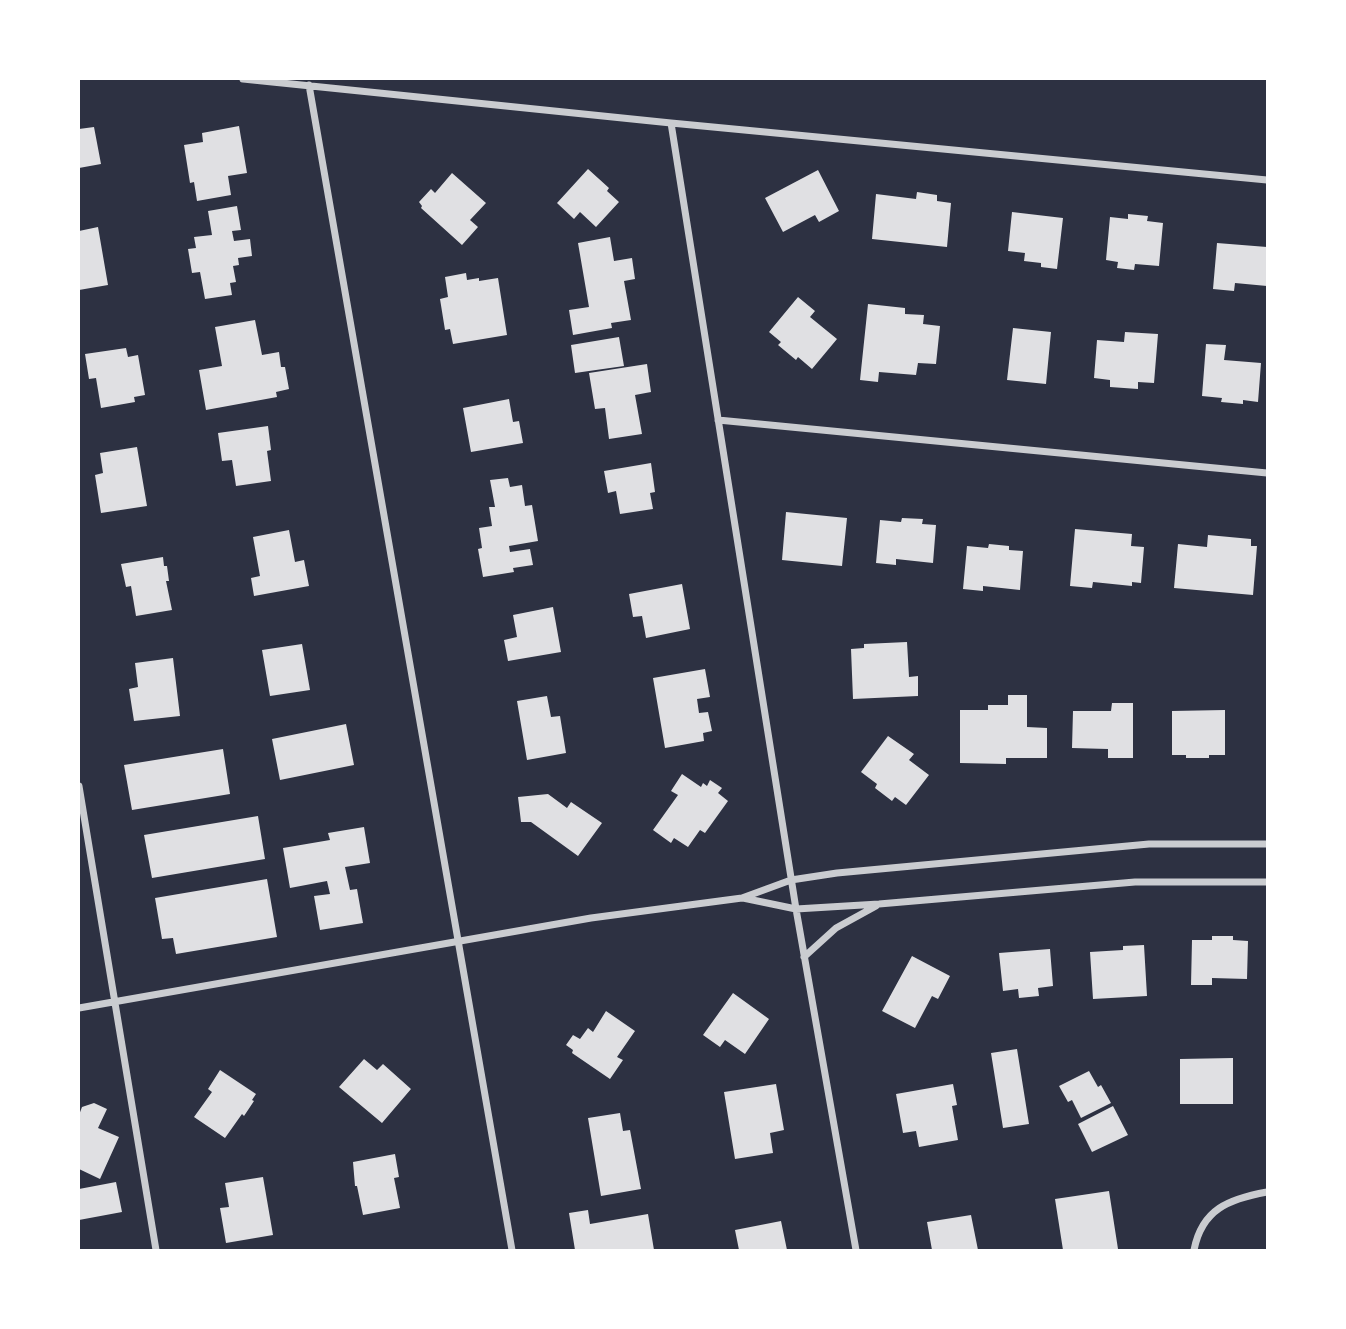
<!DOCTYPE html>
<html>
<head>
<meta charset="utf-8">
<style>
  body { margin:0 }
  #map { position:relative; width:1346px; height:1329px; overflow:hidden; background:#2d3142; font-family:Lora,serif }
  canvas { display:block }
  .frame { position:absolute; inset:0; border:80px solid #fff; pointer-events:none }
</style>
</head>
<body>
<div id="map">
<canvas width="1346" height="1329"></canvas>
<div class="frame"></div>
</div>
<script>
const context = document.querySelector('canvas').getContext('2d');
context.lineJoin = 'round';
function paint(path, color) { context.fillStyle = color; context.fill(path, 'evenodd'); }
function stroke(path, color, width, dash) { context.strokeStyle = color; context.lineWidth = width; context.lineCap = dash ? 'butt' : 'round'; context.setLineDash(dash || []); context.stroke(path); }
paint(new Path2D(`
  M239 126 247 173 228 176 231 195 197 201 194 182 190 183 184 145 203 142 202 133Z
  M94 127 101 164 79 168V129Z
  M588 169 609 188 607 191 619 202 596 227 580 212 574 219 557 203Z
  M818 170 839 211 819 222 815 215 783 232 765 198Z
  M452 173 486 203 470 220 478 227 462 245 421 208 422 206 419 202 431 189 435 193Z
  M917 192 937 195V201L951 203 947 247 872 239 876 194 916 199Z
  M237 206 241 230 232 231 234 241 250 239 252 256 238 258 239 265 233 266 236 282 230 283 232 295 205 299 200 272 192 273 188 249 196 248 194 237 212 235 208 211Z
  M1012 212 1063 218 1057 269 1041 267V263L1024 261 1025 253 1008 251Z
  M1128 214 1148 216 1147 221 1163 223 1159 266 1135 264 1134 270 1117 268 1118 262 1106 260 1110 217 1128 219Z
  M98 227 108 285 79 290V231Z
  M610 237 614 261 632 258 635 279 624 281 631 320 611 323 612 328 573 335 569 310 589 307 578 243Z
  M1217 243 1267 247V286L1235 283 1234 291 1213 289Z
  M466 273 467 280 479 278V281L498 278 507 335 453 344 450 329 445 330 440 299 448 297 445 277Z
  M798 297 815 311 810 317 837 339 812 369 798 357 796 360 778 345 781 342 769 332Z
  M868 304 905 308V314L924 315 923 324 940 326 936 364 918 363 916 375 879 372 878 382 860 380Z
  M255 320 262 355 279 352 281 367H285L289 389 276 392 277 397 206 410 199 370 222 366 215 327Z
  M1013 328 1051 332 1046 384 1007 380Z
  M1125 332 1158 334 1154 383 1138 382V389L1110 387V380L1094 378 1097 340 1124 342Z
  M619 337 624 366 575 373 571 345Z
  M1206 344 1226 345 1224 360 1261 363 1258 402 1243 400V404L1221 402 1222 398 1202 396Z
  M126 348 128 357 138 355 145 395 134 397 135 402 101 408 96 378 89 379 85 354Z
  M647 364 651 392 635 395 642 434 609 439 605 408 595 409 589 373Z
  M509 399 513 422 519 421 523 443 471 452 463 408Z
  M268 426 271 450 267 451 271 481 236 486 232 460 222 461 218 433Z
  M137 447 147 506 101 513 95 475 103 473 100 453Z
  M651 463 655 492 650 493 653 509 620 514 616 491 608 493 604 471Z
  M508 478 510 487 522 485 525 506 532 505 538 541 509 546 510 552 530 549 533 565 513 568 514 572 483 577 478 549 482 548 479 528 492 526 489 507H495L490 480Z
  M786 512 847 518 842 566 782 560Z
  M902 518 923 519 922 524 936 525 933 563 896 559V565L876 563 880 520 901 522Z
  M1075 529 1132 534 1131 546 1144 547 1141 583 1132 582V586L1093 582 1092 588 1070 586Z
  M289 530 295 562 304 560 309 586 254 596 251 578 260 576 253 537Z
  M1208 535 1251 539V546H1257L1253 595 1174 588 1178 544 1207 547Z
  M989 544 1009 546V550L1023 551 1020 590 983 586V591L963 589 967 546 988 548Z
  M163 557 164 566H167L169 581H166L172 610 136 616 131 586 126 587 121 564Z
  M682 584 690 629 646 638 642 616 633 617 629 594Z
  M553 607 561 652 508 661 504 640 517 637 513 615Z
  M907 642 909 677 918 676V696L853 699 851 649 864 648V644Z
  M302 644 310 690 270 696 262 650Z
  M173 658 180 716 134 721 129 689 138 687 135 663Z
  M705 669 710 697 697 699 699 713 708 712 712 731 703 733 704 741 665 748 653 678Z
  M1008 695H1027V727L1047 728V758H1006V764L960 763V710H988V705H1008Z
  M547 696 551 717 560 716 566 753 527 760 517 701Z
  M1112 703H1133V758H1108V749L1072 748 1073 711H1111Z
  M1225 710V755H1209V758H1186V755H1172V711Z
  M346 724 354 765 280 780 272 739Z
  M888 736 914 754 909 760 929 775 906 805 895 797 892 801 875 788 877 784 861 772Z
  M223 749 230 794 132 810 124 765Z
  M682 774 701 787 703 783 707 786 710 780 722 788 718 793 728 801 705 833 700 830 688 847 674 838 671 843 653 830 678 795 671 791Z
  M548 794 567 808 571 802 602 823 578 856 531 822H521L518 797Z
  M258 816 265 859 152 878 144 835Z
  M364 827 370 863 345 867 350 890 357 889 363 923 320 930 314 896 330 894 327 881 290 888 283 848 330 840 328 833Z
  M267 879 277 937 176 954 173 938 162 939 155 898Z
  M1212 936H1233V940L1248 941 1247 979 1212 978V985H1191L1192 940H1212Z
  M1144 945 1147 996 1093 999 1090 952 1123 950V946Z
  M1050 949 1053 986 1038 988 1039 996 1019 998 1018 989 1003 991 999 953Z
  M912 956 950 976 938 999 932 996 915 1028 882 1011Z
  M733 993 769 1019 745 1054 725 1040 720 1047 703 1035Z
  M606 1011 635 1031 617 1057 623 1060 610 1079 572 1053 573 1050 566 1045 573 1035 580 1039 588 1028 593 1032Z
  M1017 1049 1029 1124 1003 1128 991 1053Z
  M1233 1058V1104H1180V1059Z
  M364 1059 377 1070 383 1064 411 1089 382 1123 339 1087Z
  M220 1070 256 1094 252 1100 254 1101 244 1116 242 1114 225 1138 194 1117 212 1092 208 1089Z
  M1089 1071 1098 1087 1101 1085 1111 1103 1081 1118 1072 1100 1068 1102 1059 1086Z
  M776 1084 784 1130 770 1133 773 1153 735 1159 724 1092Z
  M953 1084 957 1105 952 1106 958 1140 919 1147 916 1131 903 1133 896 1094Z
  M94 1103 107 1109 98 1128 119 1137 100 1179 79 1169V1115L82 1107Z
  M1113 1106 1128 1135 1092 1152 1078 1124Z
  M620 1113 623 1131 630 1130 641 1189 601 1196 588 1118Z
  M395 1154 399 1177 394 1178 400 1208 363 1215 357 1186H355L353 1162Z
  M263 1177 273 1235 226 1243 220 1208 229 1207 225 1183Z
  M116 1182 122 1212 79 1220V1189Z
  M1109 1191 1118 1249 1063 1250 1055 1199Z
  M588 1210 590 1224 648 1214 654 1250H575L569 1213Z
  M971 1215 978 1250H932L927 1222Z
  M781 1221 787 1250H739L735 1230Z`), '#e0e0e3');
stroke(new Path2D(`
  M243 79 671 123 1267 180
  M309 85 512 1250
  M671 123 796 909 856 1250
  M718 420 1267 473
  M79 786 156 1250
  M743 898 796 909 879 904 1135 882H1267
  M804 957 836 928 876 906
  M79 1008 591 918 742 898 791 880 837 873 1149 844H1267
  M1194 1250C1202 1209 1229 1199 1267 1192`), '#caccd0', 7);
</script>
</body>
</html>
